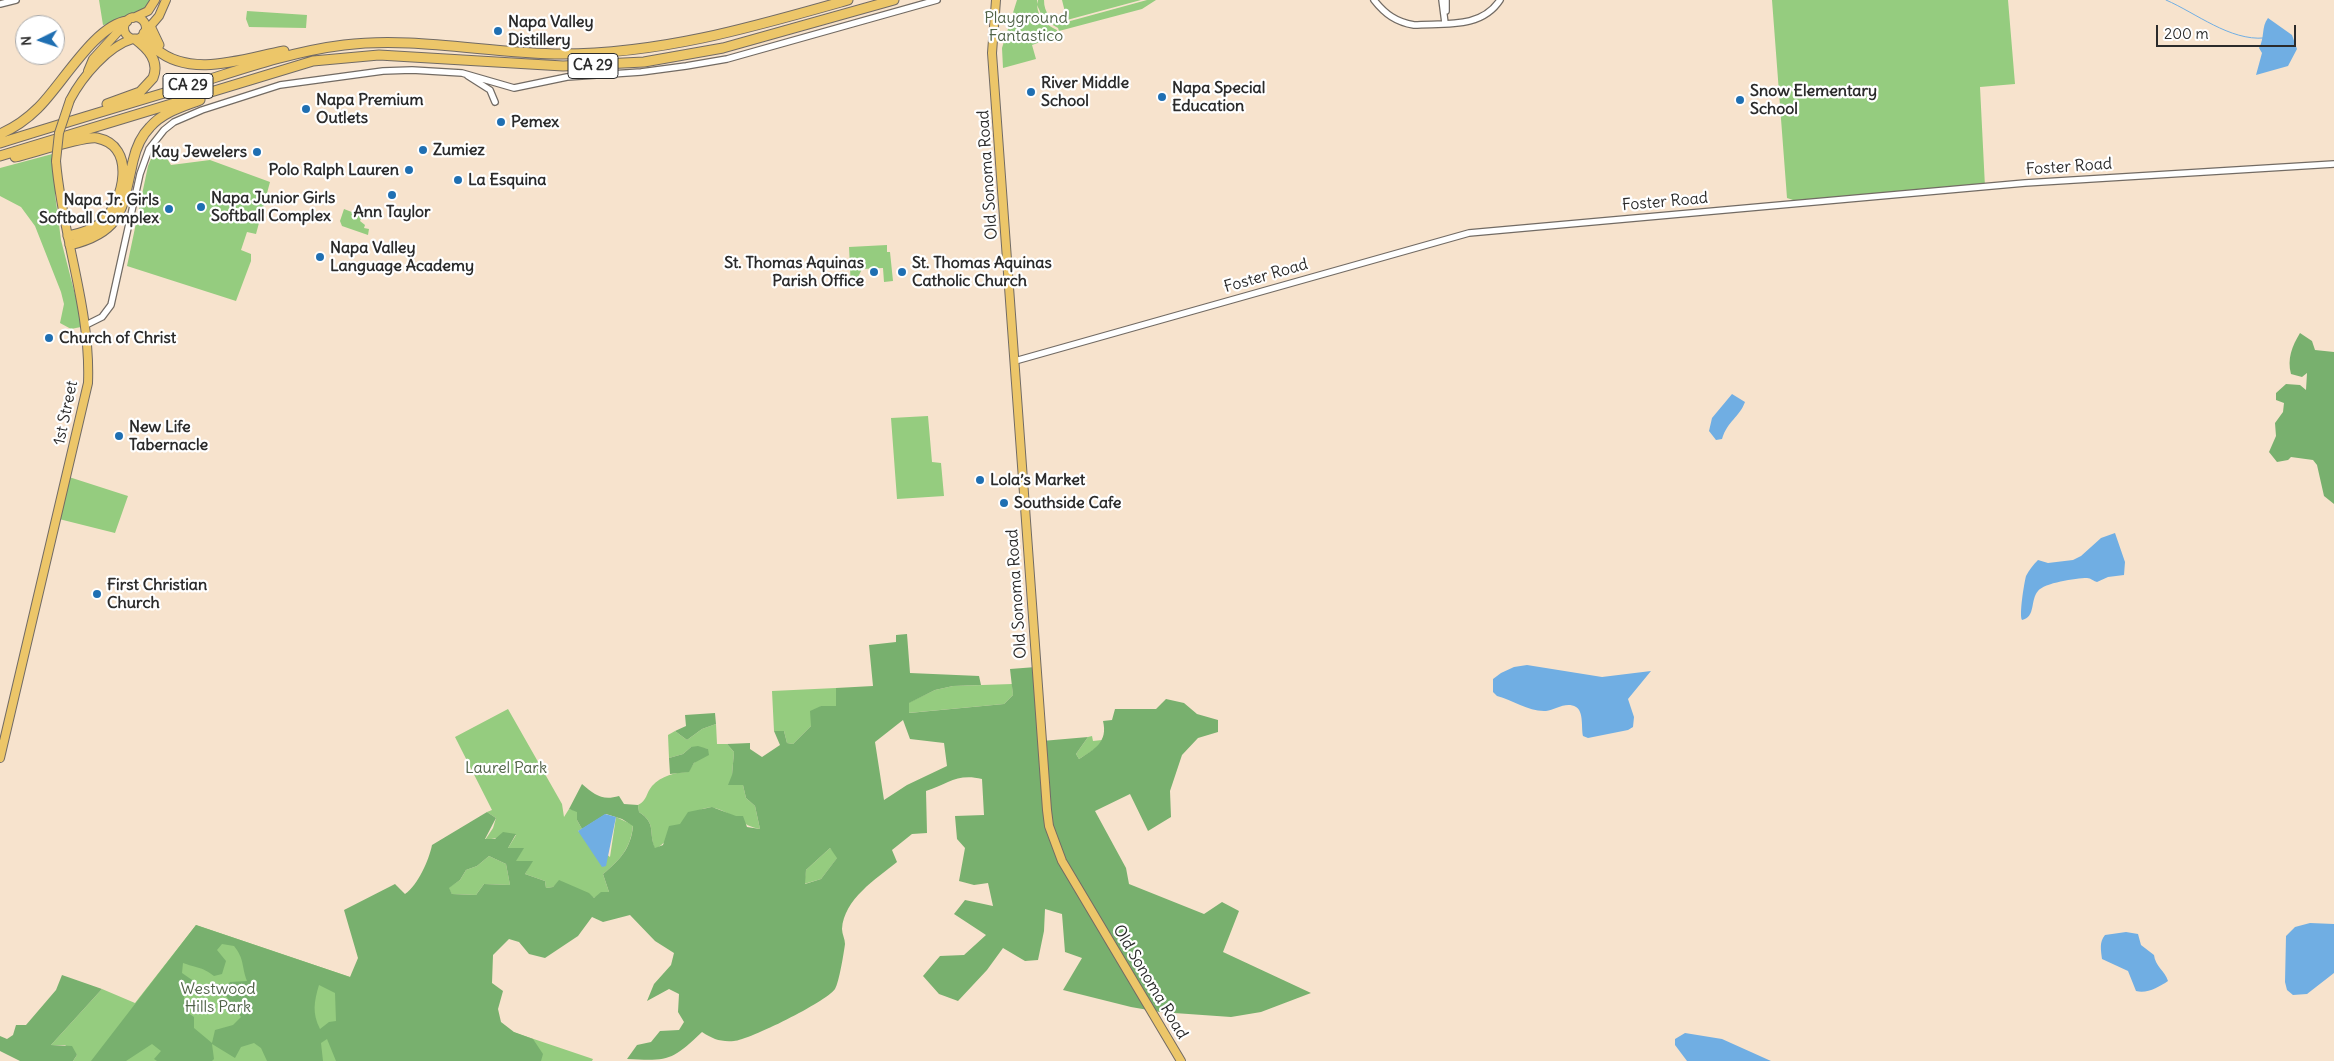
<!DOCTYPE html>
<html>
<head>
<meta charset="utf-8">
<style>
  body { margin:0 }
  #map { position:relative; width:2334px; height:1061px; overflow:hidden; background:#f7e3cd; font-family:Delius,sans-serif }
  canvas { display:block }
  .north { position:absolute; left:15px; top:15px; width:50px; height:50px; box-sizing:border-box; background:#fff; border:1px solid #aaa; border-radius:50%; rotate:266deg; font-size:14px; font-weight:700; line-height:20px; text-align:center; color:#2b2b2b }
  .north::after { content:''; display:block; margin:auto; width:18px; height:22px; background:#1f6fb2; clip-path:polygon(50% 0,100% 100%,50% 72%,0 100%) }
  .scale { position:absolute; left:2156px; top:25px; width:140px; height:22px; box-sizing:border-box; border:2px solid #2b2b2b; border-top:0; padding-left:6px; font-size:15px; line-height:18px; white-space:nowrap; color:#2b2b2b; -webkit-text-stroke:4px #fff; paint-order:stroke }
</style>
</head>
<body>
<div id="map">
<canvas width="2334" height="1061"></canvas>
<div class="north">N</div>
<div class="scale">200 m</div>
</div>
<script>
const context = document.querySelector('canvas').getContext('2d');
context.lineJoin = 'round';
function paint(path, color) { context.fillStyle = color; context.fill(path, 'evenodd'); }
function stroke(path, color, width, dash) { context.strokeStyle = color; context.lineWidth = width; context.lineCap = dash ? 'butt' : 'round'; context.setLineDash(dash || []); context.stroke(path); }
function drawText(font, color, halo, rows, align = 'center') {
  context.font = font + ' Delius,sans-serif'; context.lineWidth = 4.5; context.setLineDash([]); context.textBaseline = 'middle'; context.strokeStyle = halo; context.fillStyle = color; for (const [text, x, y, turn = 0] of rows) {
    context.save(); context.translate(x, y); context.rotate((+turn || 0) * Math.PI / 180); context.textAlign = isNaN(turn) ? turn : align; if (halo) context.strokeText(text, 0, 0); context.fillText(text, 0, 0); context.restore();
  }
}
paint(new Path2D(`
  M99 0H155C148 16 120 22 103 25Z
  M1017 0H1037V4L1038 0H1044C1044 13 1051 21 1063 23L1147 0H1156L1142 9 1059 31 1058 28 1044 20 1037 5C1038 18 1046 25 1057 30V36L1032 45 1036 59 1003 68 1002 48Z
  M1062 0H1141L1067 20Z
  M1772 0H2008L2015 84 1980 87 1985 187 1805 204 1787 198Z
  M247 11 307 15 306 28 249 27 246 19Z
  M160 147 171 165 210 160 270 182 256 234 247 232 241 250 251 254V261L236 301 127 266 148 166 153 154Z
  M56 153 59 187 55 194 61 240 79 310 81 327 71 329 60 323 64 304 61 292 35 226 21 207 0 196V168Z
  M344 209 362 216 360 221 365 225 364 228 369 229 368 235 342 226 340 221Z
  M887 245V252H890L893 281 884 282 883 268 862 269 856 281V288H851L849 247Z
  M928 416 932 462 941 463 944 496 897 499 891 418Z
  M69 477 128 496 115 533 59 519Z
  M1012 684 1013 695 1004 704 908 713V703L935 690 953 686Z
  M836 688V706H821L811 726 793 744 787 743 784 731H774L772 691Z
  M508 709 562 804 564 817 569 809 577 811V820L582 829 578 831 610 857 616 817 633 825C631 848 620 860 603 874L609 892 594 898 560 881 553 887 546 888 545 881 525 874 532 861H515L523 848H508L516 835 485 840 493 828 496 818 487 812 492 810 455 737Z
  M716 724 717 744H727L734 752 732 775 743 785 746 798 755 806 760 829C742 826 733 813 715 808 692 802 672 841 655 849 648 832 657 824 639 812L638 805C647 801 646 793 652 786 661 776 676 772 688 772L694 763 708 749 691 747 683 754 669 758 668 735 675 731 687 740 702 729Z
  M1092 736 1093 741 1102 740 1100 746 1079 759 1076 754 1088 737Z
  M830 848 838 857 821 879 804 884 806 870Z
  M489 856 506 864 510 885 484 884 476 895 452 894 448 888 460 880 466 870 477 866Z
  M196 925 593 1059 592 1061H73L77 1055 65 1045H51L102 989 135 1003Z`), '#95cc7f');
paint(new Path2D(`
  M2300 333 2312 341 2315 350 2334 352V504L2324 496 2317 465 2313 460 2291 457 2288 460 2277 462 2269 452 2276 436 2275 423 2283 412 2284 403 2276 400V393L2286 384 2300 385 2306 390 2307 373 2302 377 2291 374C2287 359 2292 346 2300 333Z
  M907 634 910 673 979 676 981 685 953 686 935 690 909 703V713L1004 704 1013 695 1010 669 1036 667 1042 741 1088 737 1076 754 1079 759C1095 749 1108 742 1103 721L1112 720 1115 709H1156L1166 699 1184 703 1197 714 1218 720V732L1198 738 1182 755 1170 791 1171 817 1148 831 1130 794 1095 811 1126 868 1129 884 1204 914 1222 902 1239 911 1223 952 1311 993 1261 1012 1231 1017 1160 1012 1131 1007 1063 990 1082 958 1065 952 1062 914 1045 909 1044 931 1038 960 1025 961 1003 948 987 970 958 1001 939 994 923 976 940 956 964 955 986 935 954 914 965 900 993 906 988 883 974 885 959 881 965 848 957 839 955 816 984 815 982 779C957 773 948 784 926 791L927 833 912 834 892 850 897 862C876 879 844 899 842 929 842 934 845 939 845 944 844 952 839 983 835 989 826 1002 749 1040 734 1041 720 1042 713 1039 702 1032 672 1061 668 1061 627 1059L637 1045 651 1042 660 1031 679 1030 684 1022 678 1012 679 994 669 989 647 1001 654 984 671 965 674 953 655 941 630 915 603 922 592 917 578 936 545 958 529 954 519 942 509 939 493 955 492 983 503 991 498 1009 501 1022 514 1032 533 1039 543 1054 541 1061H336L327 1039 321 1043 323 1061H267L261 1048 254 1043 241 1047 235 1058 212 1044 214 1059 212 1061H157L154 1059 161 1051 152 1044 126 1061H91L196 925 350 977 358 958 344 910 395 884 405 894C418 885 429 860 432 845L487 812 496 818 485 839H495L503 832 516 834 508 848H524L516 861H533L525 874 545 881 546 888 553 887 559 880 589 893 594 898 601 892H609L603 874C620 860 631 848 633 826L622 819 606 814 582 829 577 820V812L569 809 582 784C595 795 602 801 619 796L624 804 638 805 639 812C657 824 648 832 655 848L663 845 669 826 680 824 688 812 712 807 736 816H743L747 827 760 829 755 806 746 798 743 785H728L732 775 734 752 727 744 750 743V749L762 757 780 745 774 731H784L787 743 793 744 811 726 810 711 821 706H836V688L873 686 869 645 896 642V635ZM903 720 910 739 944 743 947 766 907 785 884 800 875 742ZM830 848 837 858 821 879 805 884 806 870ZM489 856 506 864 510 885 484 884 476 895 452 894 449 888 460 880 466 870 477 866ZM222 944 234 946C245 960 241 965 247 981L230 982 223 992 241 1017 233 1025 215 1030 212 1043 194 1028V1017L184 1010V992L195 991V982L182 973 183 963C196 968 201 966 214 976L222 974 226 961 217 950ZM319 985 335 993 336 1021 329 1022 320 1029C312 1013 314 1002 319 985Z
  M715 713 716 724 702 729 687 740 675 731 686 726 685 715Z
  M698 746 708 749 709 755 694 763 689 772 670 774 669 758 683 754 691 747Z
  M62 975 102 989 51 1045 72 1046 77 1055 73 1061H20L0 1051V1036L7 1039 13 1035 16 1025H26L56 990Z`), '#78b06e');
paint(new Path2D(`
  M2268 18 2292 35 2297 49 2288 66 2256 75 2262 53 2259 48C2265 38 2261 27 2268 18Z
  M1732 394 1745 402C1739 418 1728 420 1722 439L1716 440 1709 431 1712 418Z
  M2115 533 2125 562 2124 575 2108 577 2097 582C2093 581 2091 578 2087 578 2076 578 2044 583 2038 591 2030 600 2036 617 2022 620 2019 615 2024 584 2026 576 2029 570 2033 565 2038 560L2048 563 2073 560 2081 556 2101 538Z
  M1527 665 1602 677 1651 671 1628 699 1634 717 1633 727 1628 730 1588 738 1583 736C1581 728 1584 712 1576 707 1566 701 1555 710 1546 711 1529 712 1513 700 1497 696L1493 692V679L1501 673 1514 667Z
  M605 814 616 817 606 866 602 867 578 831Z
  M2310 923 2334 924V973L2307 994 2293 995 2287 990 2285 982 2286 936 2295 927Z
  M2126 932 2138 934 2141 945 2154 955C2155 966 2165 971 2168 981 2159 987 2147 994 2136 991L2128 971 2102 959C2101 950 2099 942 2105 935Z
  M1685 1033 1722 1039 1771 1061H1687L1675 1045V1039Z`), '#70aee3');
stroke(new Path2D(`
  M2166 0C2196 13 2230 41 2264 38`), '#70aee3', 1);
const minor = new Path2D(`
  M1374 0C1385 14 1396 22 1414 25 1445 23 1481 29 1500 0
  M1442 0 1445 23
  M0 4 16 0
  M1446 11V0
  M468 76 490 90 495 102
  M86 325 102 317 111 305 140 174 149 149 164 130 174 122 202 110 280 85 383 71 412 70 462 73 514 88 567 77 641 72 686 66 727 59 937 0
  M1015 361 1469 233 2025 183 2334 164`);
const major = new Path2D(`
  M996 0 992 53 1047 810 1049 826 1062 861 1181 1061
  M124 28a11 11 0 1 1 22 0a11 11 0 1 1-22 0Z
  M133 18 148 11 155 0
  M147 30 159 16 166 0
  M88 71 93 59 125 24
  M70 100C82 77 108 46 133 39
  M0 758 88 383C91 308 62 236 56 161`);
const highway = new Path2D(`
  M150 26 159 45
  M144 33C148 38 151 45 156 49 191 79 245 58 284 51
  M107 104 140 92 153 78C160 61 148 49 135 39
  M0 134C14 128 27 119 38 108 61 86 95 25 127 21
  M0 143C67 122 134 102 201 82 248 67 295 51 344 45 416 36 490 54 562 54 661 54 753 27 848 0
  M0 156 313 61 379 55 563 66 644 62 723 48 894 0
  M15 157C32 153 84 136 97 138 137 146 124 201 103 221 93 230 81 233 68 236
  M70 245C123 232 122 209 133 161 136 148 140 137 150 127 163 112 182 107 200 100`);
stroke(minor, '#726b64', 8);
stroke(major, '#726b64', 10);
stroke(highway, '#726b64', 11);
stroke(minor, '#fff', 5.5);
stroke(major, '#ecc669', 8);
stroke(highway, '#ecc669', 9);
const majorBridge = new Path2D(`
  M56 161 59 133 70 100`);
stroke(majorBridge, '#726b64', 10, []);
stroke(majorBridge, '#ecc669', 8);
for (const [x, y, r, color] of [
  [498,31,5,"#1f6fb2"],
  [1031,92,5,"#1f6fb2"],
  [1162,97,5,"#1f6fb2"],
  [1740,100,5,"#1f6fb2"],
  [306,109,5,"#1f6fb2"],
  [501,122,5,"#1f6fb2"],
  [423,150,5,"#1f6fb2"],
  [257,152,5,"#1f6fb2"],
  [409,170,5,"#1f6fb2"],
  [458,180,5,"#1f6fb2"],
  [392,195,5,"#1f6fb2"],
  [201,207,5,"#1f6fb2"],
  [169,209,5,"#1f6fb2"],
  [320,257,5,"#1f6fb2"],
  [874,272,5,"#1f6fb2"],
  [902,272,5,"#1f6fb2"],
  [49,338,5,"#1f6fb2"],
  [119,436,5,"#1f6fb2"],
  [980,480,5,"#1f6fb2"],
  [1004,503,5,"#1f6fb2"],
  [97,594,5,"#1f6fb2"]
]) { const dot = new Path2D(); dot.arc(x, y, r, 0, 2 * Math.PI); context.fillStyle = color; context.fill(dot); stroke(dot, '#fff', 2); }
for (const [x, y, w] of [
  [593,66,50],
  [188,86,50]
]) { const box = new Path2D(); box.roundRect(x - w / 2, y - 12.5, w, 25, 4); context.fillStyle = '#fff'; context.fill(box); stroke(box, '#2b2b2b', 1); }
drawText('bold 15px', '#2b2b2b', null, [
  ["CA 29",593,66],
  ["CA 29",188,86]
]);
drawText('16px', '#506348', '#fff', [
  ["Playground",1026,18],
  ["Fantastico",1026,36],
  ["Laurel Park",506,768],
  ["Westwood",218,989],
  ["Hills Park",218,1007]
]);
drawText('bold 16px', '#2b2b2b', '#fff', [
  ["Napa Valley",508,22],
  ["Distillery",508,40],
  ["River Middle",1041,83],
  ["School",1041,101],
  ["Napa Special",1172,88],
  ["Education",1172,106],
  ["Snow Elementary",1750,91],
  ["School",1750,109],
  ["Napa Premium",316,100],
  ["Outlets",316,118],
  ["Pemex",511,122],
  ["Zumiez",433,150],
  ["Kay Jewelers",247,152,"right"],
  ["Polo Ralph Lauren",399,170,"right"],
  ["La Esquina",468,180],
  ["Napa Junior Girls",211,198],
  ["Softball Complex",211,216],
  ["Napa Jr. Girls",159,200,"right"],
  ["Softball Complex",159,218,"right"],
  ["Ann Taylor",392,212,"center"],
  ["Napa Valley",330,248],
  ["Language Academy",330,266],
  ["St. Thomas Aquinas",864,263,"right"],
  ["Parish Office",864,281,"right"],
  ["St. Thomas Aquinas",912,263],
  ["Catholic Church",912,281],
  ["Church of Christ",59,338],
  ["New Life",129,427],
  ["Tabernacle",129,445],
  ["Lola’s Market",990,480],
  ["Southside Cafe",1014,503],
  ["First Christian",107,585],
  ["Church",107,603]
], 'left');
drawText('16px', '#2b2b2b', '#fff', [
  ["Foster Road",2069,167,-4],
  ["Old Sonoma Road",988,175,-94],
  ["Foster Road",1665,202,-5],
  ["Foster Road",1266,276,-16],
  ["1st Street",66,413,-78],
  ["Old Sonoma Road",1017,594,-94],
  ["Old Sonoma Road",1150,982,59]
]);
</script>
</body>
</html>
